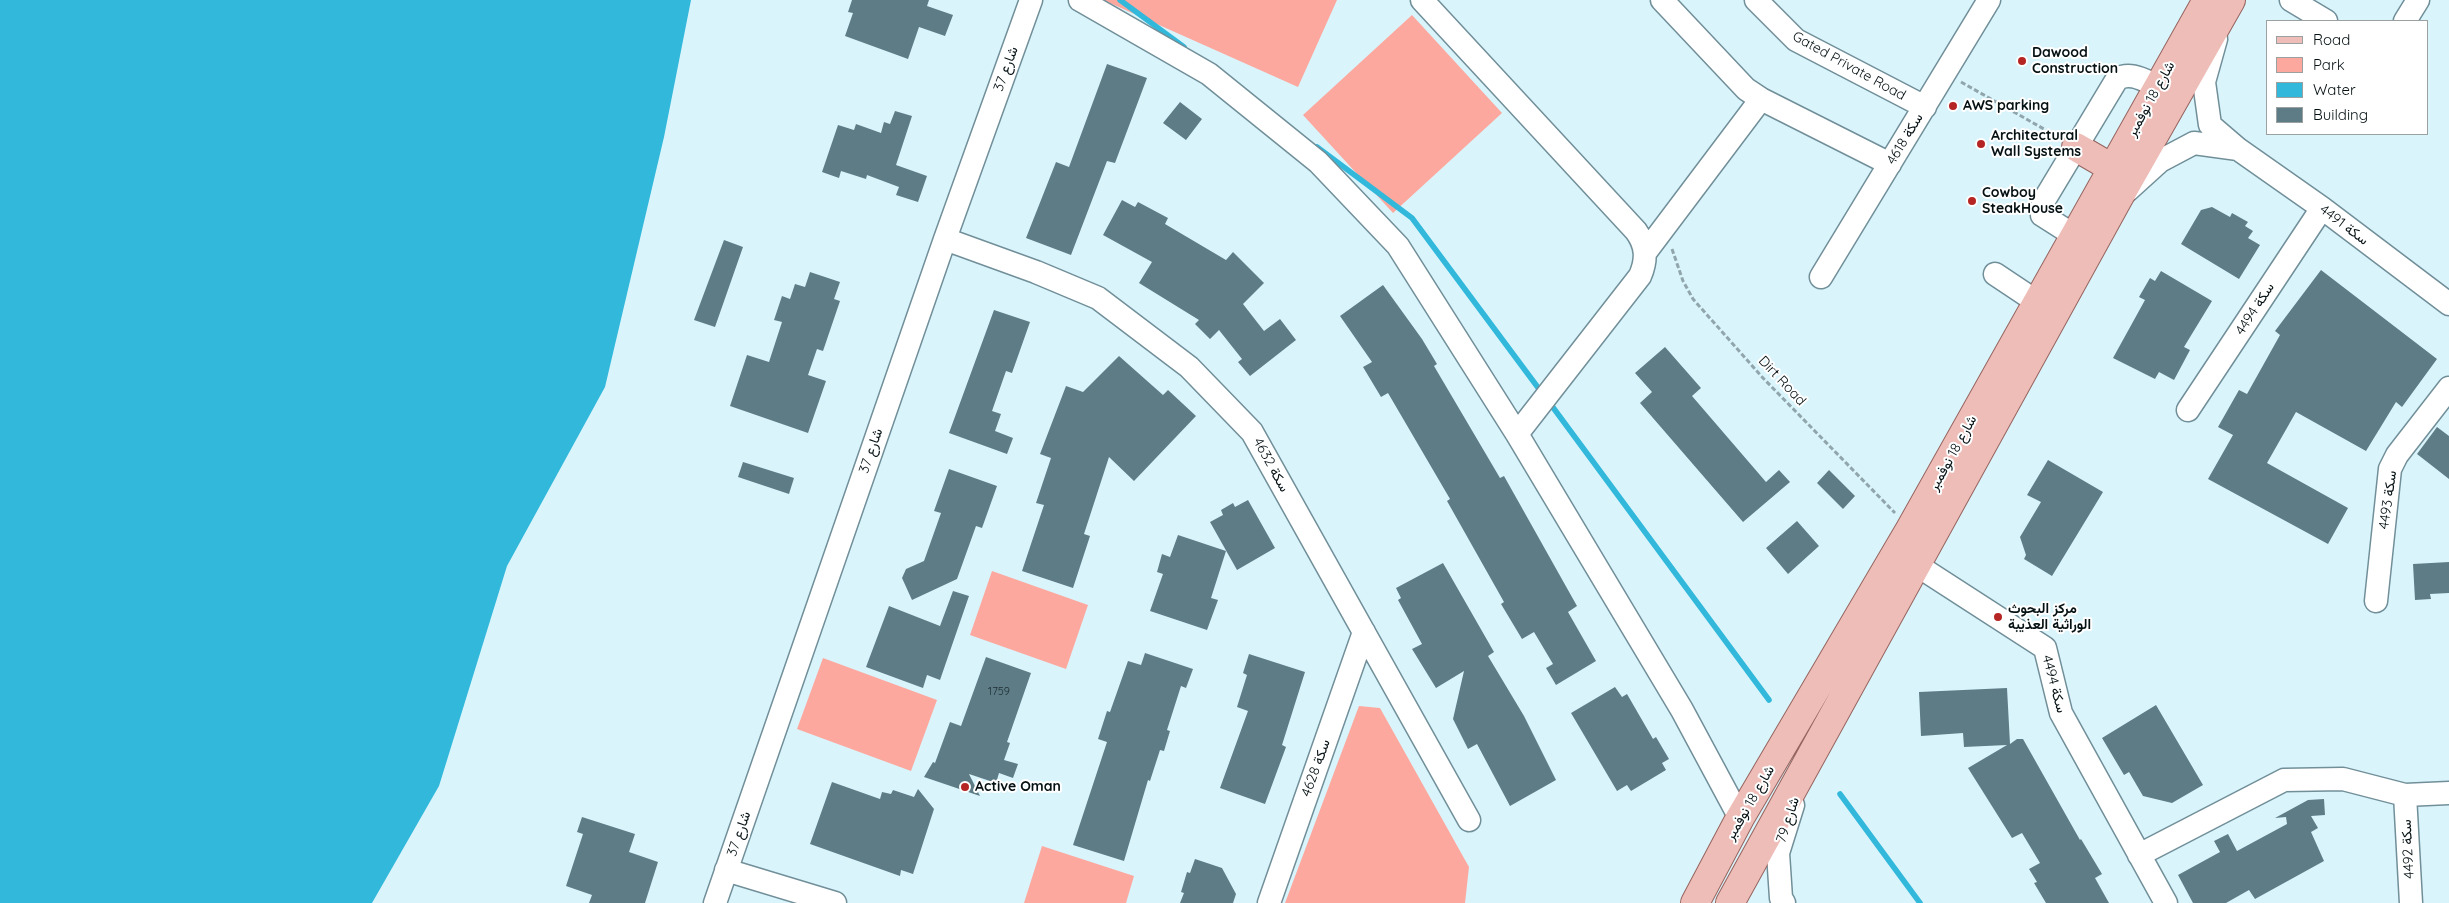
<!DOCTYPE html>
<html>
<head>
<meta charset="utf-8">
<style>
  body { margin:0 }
  #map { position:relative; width:2449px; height:903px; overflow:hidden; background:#daf4fc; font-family:Quicksand,sans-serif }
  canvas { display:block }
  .legend { position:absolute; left:2266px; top:20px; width:162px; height:115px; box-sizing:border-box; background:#fff; border:1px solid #9ba0a1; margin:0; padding:6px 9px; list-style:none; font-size:15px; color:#061114 }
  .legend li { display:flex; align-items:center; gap:10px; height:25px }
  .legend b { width:25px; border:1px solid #9ba0a1 }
</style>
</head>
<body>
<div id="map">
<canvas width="2449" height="903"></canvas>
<ul class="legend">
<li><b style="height:6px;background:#eebdb7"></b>Road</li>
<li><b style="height:14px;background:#fda89e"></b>Park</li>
<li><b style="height:14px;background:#32b8db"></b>Water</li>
<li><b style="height:14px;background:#5e7c86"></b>Building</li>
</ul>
</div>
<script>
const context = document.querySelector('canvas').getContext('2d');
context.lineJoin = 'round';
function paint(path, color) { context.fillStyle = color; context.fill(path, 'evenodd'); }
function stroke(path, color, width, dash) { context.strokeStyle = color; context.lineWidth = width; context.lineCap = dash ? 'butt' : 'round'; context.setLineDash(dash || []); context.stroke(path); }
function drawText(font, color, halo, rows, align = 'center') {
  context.font = font + ' Quicksand,Vazirmatn,sans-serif'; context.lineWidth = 4; context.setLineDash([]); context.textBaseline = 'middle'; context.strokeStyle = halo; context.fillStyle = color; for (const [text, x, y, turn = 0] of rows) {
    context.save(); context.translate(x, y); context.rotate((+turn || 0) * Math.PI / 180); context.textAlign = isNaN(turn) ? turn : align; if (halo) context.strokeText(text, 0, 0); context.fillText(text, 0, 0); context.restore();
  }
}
paint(new Path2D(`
  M1103 0H1337L1298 87Z
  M1412 15 1502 113 1393 213 1303 115Z
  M992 571 1088 605 1066 669 970 635Z
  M823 658 937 700 911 771 797 729Z
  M1359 706 1380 708 1469 867 1465 903H1285Z
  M1042 846 1134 876 1126 903H1024Z`), '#fda89e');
paint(new Path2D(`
  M0 0H691L664 137 605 387 507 566 439 786 372 903H0Z`), '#32b8db');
stroke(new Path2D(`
  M1120 0 1184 47
  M1317 147 1412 218 1542 393
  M1549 402 1769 700
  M1840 794 1920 903`), '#32b8db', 5.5);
paint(new Path2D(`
  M852 0H929L927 6 953 15 945 36 919 27 908 59 845 36 853 13 848 12Z
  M1107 64 1147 78 1115 163 1107 161 1071 255 1026 238 1056 162 1069 167Z
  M1180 102 1202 119 1186 140 1163 123Z
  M895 111 912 116 896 165 927 176 918 202 896 195 899 187 867 175 866 179 841 171 839 178 822 172 838 125 854 130 856 124 881 133 884 122 890 124Z
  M1122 200 1135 207 1138 202 1168 218 1165 224 1226 260 1233 252 1264 283 1243 304 1264 331 1280 319 1296 340 1250 376 1238 362 1242 359 1219 330 1210 339 1195 324 1199 320 1139 283 1152 262 1103 235Z
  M2212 207 2230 217 2232 213 2248 222 2245 226 2253 231 2248 238 2260 245 2239 279 2181 244 2201 210Z
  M724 240 743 247 715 327 694 320Z
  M2321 270 2437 359 2402 407 2396 402 2366 451 2296 412 2267 463 2348 508 2328 544 2208 479 2233 435 2218 427 2239 390 2247 394 2280 335 2275 331Z
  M2161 271 2212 301 2184 347 2190 350 2174 380 2159 372 2155 379 2113 358 2145 300 2139 297 2150 278 2155 281Z
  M810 272 840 282 834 299 840 301 823 351 817 349 808 375 826 381 808 433 730 406 747 355 769 362 782 322 774 320 782 296 790 299 795 284 805 287Z
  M1383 285 1422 339 1437 364 1434 366 1500 478 1504 476 1577 606 1568 612 1596 661 1556 685 1546 668 1553 664 1534 632 1522 639 1501 604 1504 602 1447 501 1450 499 1388 393 1381 397 1363 367 1372 362 1340 316Z
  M994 310 1030 322 1012 373 1006 371 992 411 1001 414 995 431 1013 438 1007 454 949 433Z
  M1665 347 1701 388 1692 396 1766 482 1779 470 1790 482 1743 522 1640 403 1652 392 1635 373Z
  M1119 356 1163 395 1168 390 1196 416 1134 481 1109 457 1084 534 1090 536 1073 588 1022 571 1044 505 1036 503 1051 458 1040 454 1066 386 1083 392Z
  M2437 427 2449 436V479L2417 454Z
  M2048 460 2103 492 2052 576 2024 559 2026 555 2020 537 2041 502 2027 495Z
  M743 462 794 478 789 494 738 477Z
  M949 469 997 486 982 528 976 526 957 579 912 600 902 578 906 569 924 561 941 513 934 511Z
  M1829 470 1855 496 1843 509 1817 483Z
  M1248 500 1275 548 1237 570 1210 522 1223 515 1221 510 1233 503 1235 507Z
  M1797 521 1819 546 1788 574 1766 548Z
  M1178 535 1226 551 1211 598 1218 600 1207 630 1150 611 1163 574 1157 572 1162 554 1170 557Z
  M2449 562V593L2430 594 2431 599 2415 600 2413 564Z
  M1443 563 1494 652 1488 656 1524 716 1556 780 1510 806 1477 744 1468 749 1453 719 1464 671 1436 688 1412 649 1422 644 1398 600 1401 598 1396 588Z
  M953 591 969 596 940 680 927 675 923 688 866 667 889 606 940 626Z
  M1145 653 1193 669 1186 688 1181 686 1167 730 1170 731 1164 751 1160 750 1150 781 1148 780 1124 861 1073 845 1107 742 1098 739 1107 711 1110 712 1128 661 1141 665Z
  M1249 654 1305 672 1282 745 1286 747 1265 804 1220 788 1248 711 1237 707 1247 675 1243 673Z
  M986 657 1031 673 1007 742 1010 743 1004 760 1018 764 1013 778 999 773 996 783 969 774 980 796 924 777 933 762 935 763 950 722 961 726Z
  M1615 687 1622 697 1627 694 1653 739 1656 737 1669 759 1662 763 1666 770 1631 791 1627 785 1617 791 1571 713Z
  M2007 688 2010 744 2017 739H2023L2080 840 2081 839 2102 874 2095 878 2109 903H2046L2034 883 2037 882 2029 869 2040 863 2022 833 2012 838 1968 768 2007 745 1964 747 1963 733 1921 736 1919 692Z
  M2156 705 2203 785 2172 803 2143 796 2129 772 2124 775 2102 738Z
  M832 782 880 799 882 792 891 794 893 790 914 797 918 789 934 809 913 874 901 870 900 876 810 844Z
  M2324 799 2325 815 2311 816 2318 828 2311 832 2324 861 2255 899 2249 890 2226 903H2193L2178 875 2220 852 2214 841 2228 834 2237 851 2287 824 2286 817 2275 818 2308 800Z
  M582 817 635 834 629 852 658 862 645 903H589L592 895 566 886 583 834 577 832Z
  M1195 859 1222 868 1236 894 1233 903H1180L1184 893 1181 892 1187 872 1190 873Z`), '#5e7c86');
const minor = new Path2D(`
  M1080 0 1209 74 1318 162 1398 246 1517 434 1682 710 1740 818
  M1422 0 1636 231C1647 246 1647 260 1640 276L1517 434
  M1662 0 1746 89 1761 99 1890 164
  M1756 0 1796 40 1925 107
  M2291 0 2326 21
  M2405 21 2418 0
  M2238 149 2322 208 2449 304
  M2128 190 2160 161 2194 143 2238 149 2210 125 2204 82 2216 39
  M2075 236 2042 215 2043 202 2117 79C2131 71 2145 81 2158 86
  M945 239 1036 272 1098 298 1189 367 1252 432 1469 820
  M1645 253 1761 99
  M1995 274 2037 302
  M1821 277 1989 0
  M2188 410 2322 208
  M1915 564 2045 648 2061 713 2166 903
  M2376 601 2390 469 2397 455 2449 388
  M2405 795 2411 903
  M2139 855 2284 780 2343 779 2405 795 2449 793
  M726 870 835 903
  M715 903 945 239 1031 0
  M1269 903 1364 632
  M1784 903 1781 898 1778 853 1793 805`);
const major = new Path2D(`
  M2076 147 2112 168
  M1695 903 1740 818 1910 529 2207 0
  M1730 903 2118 199 2231 0`);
stroke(minor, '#718f99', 25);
stroke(major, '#95645f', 30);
stroke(new Path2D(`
  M1961 82 2058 137
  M1672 249 1683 281 1693 299 1763 378 1895 513`), '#91a6ac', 3, [5, 2.5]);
stroke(minor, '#fff', 22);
stroke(major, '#eebdb7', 28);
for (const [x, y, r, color] of [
  [2022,61,5,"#b52523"],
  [1953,106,5,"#b52523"],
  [1981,144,5,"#b52523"],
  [1972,201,5,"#b52523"],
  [1998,617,5,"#b52523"],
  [965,787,5,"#b52523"]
]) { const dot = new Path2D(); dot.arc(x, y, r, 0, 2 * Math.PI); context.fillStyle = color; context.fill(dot); stroke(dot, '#fff', 2); }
drawText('11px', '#1c2c30', null, [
  ["1759",999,692]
]);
drawText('bold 14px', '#061114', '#fff', [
  ["Dawood",2032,53],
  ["Construction",2032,69],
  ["AWS parking",1963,106],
  ["Architectural",1991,136],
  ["Wall Systems",1991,152],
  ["Cowboy",1982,193],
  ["SteakHouse",1982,209],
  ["مركز البحوث",2008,609],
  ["الوراثية العذيبة",2008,625],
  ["Active Oman",975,787]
], 'left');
drawText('14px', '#061114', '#fff', [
  ["Gated Private Road",1849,66,29],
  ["شارع 37",1006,69,-70],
  ["شارع 18 نوفمبر",2151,99,-61],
  ["سكة 4618",1905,139,-59],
  ["سكة 4491",2344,225,37],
  ["سكة 4494",2255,309,-57],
  ["Dirt Road",1782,381,47],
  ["شارع 37",871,451,-71],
  ["شارع 18 نوفمبر",1953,453,-61],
  ["سكة 4632",1271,465,61],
  ["سكة 4493",2388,500,-82],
  ["سكة 4494",2054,684,75],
  ["سكة 4628",1316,768,-70],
  ["شارع 18 نوفمبر",1750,803,-60],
  ["79 شارع",1788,820,-72],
  ["شارع 37",739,834,-71],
  ["سكة 4492",2408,849,-93]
]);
</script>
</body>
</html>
